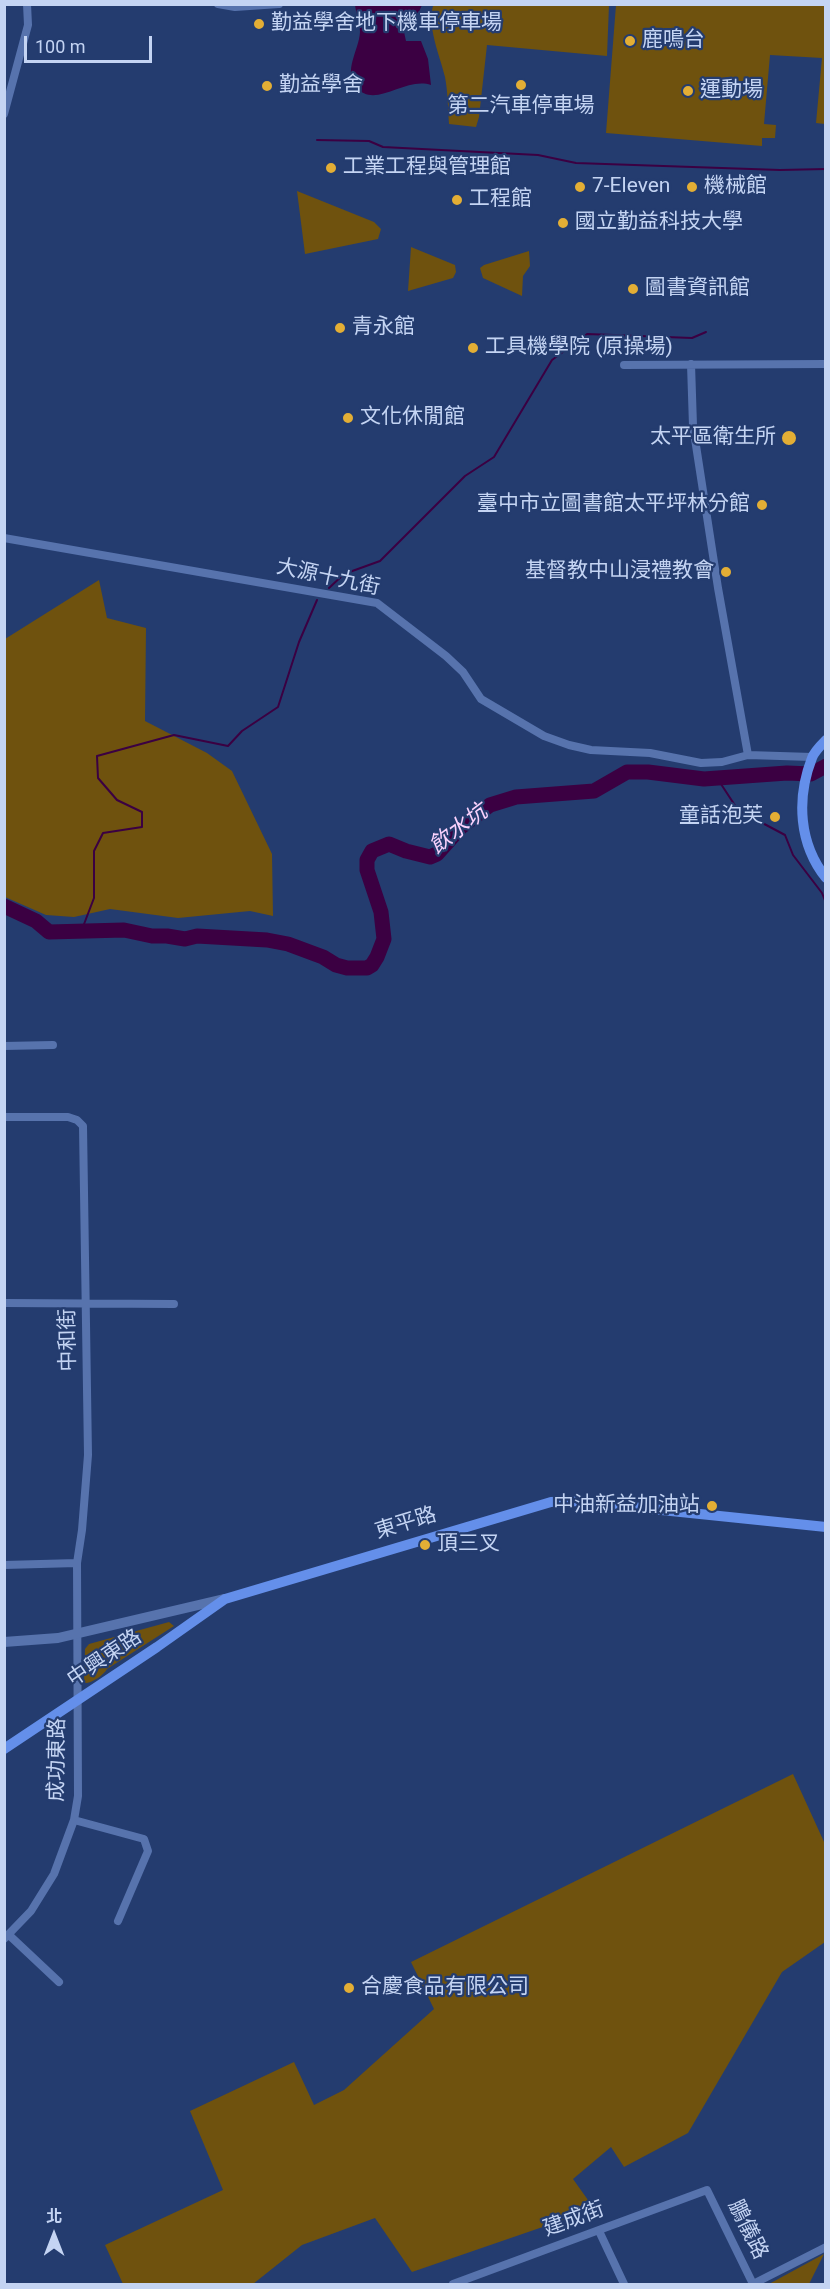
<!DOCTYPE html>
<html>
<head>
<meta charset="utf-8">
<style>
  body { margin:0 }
  #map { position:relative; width:830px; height:2289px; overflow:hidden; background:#243c6f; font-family:Roboto,"Noto Sans TC",sans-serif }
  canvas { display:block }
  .frame { position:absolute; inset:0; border:6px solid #c4d4f3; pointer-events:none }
  .north { position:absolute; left:24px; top:2205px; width:60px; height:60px; -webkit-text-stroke:4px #243c6f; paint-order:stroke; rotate:0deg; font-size:16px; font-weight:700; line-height:24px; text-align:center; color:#c4d4f3 }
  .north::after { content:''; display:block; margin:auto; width:21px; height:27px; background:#c4d4f3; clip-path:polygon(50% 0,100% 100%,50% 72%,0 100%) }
  .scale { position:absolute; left:24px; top:36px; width:128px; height:27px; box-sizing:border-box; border:3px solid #c4d4f3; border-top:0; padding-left:8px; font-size:18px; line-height:21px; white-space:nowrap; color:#c4d4f3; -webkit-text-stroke:4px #243c6f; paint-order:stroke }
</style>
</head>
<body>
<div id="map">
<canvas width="830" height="2289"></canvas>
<div class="frame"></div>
<div class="north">北</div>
<div class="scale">100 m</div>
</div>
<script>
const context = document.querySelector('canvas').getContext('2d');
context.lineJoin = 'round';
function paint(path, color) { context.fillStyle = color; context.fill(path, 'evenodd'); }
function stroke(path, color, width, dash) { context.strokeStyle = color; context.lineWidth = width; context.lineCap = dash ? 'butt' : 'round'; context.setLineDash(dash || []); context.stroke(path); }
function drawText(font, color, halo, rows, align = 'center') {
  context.font = font + ' Roboto,"Noto Sans TC",sans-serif'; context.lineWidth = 4.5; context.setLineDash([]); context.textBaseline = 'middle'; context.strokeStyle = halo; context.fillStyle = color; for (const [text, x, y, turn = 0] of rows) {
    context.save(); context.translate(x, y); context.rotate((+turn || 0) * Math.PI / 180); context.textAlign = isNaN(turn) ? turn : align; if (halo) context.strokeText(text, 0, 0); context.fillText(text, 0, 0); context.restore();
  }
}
paint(new Path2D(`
  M434 4 609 5 607 56 487 45 479 117 476 127 449 124C448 109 448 93 445 77 441 59 425 22 434 4Z
  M616 5H825V124L816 123 822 58 770 55 764 124 776 125 775 138H762V146L606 133Z
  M297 191 374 222 381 229 378 239 305 254Z
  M411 247 455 265 456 272 453 278 408 291Z
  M529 251 530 266 523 276 522 296 483 278 480 268 484 265Z
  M99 580 107 618 146 628 145 721 207 753 232 771 272 854 273 916 250 911 178 918 110 909 74 917 46 915 5 897V639Z
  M169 1622 174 1626 107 1669C104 1675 91 1684 84 1683L85 1649 89 1644Z
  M793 1774 825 1844V1942L782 1972 688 2133 624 2167 611 2147 573 2179 588 2200 563 2220 412 2272 375 2218 302 2245 253 2284H123L105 2245 223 2190 190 2111 294 2062 314 2105 344 2090 434 2009 411 1962Z
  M824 2254 809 2284H769Z`), '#6f520e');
paint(new Path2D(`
  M355 5H422L417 16 416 27 404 32 406 41H421L428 59 431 85C405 76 375 110 356 87 343 71 359 50 360 32 360 24 356 13 355 5Z`), '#3b0042');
stroke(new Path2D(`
  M317 140 369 141 383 147 538 155 576 163 780 170 826 169
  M329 588 344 574 380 561 465 476 494 457 552 360 587 334 692 338 706 332
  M717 778 738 810 785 835 793 855 822 893 826 903
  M81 932 94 898V851L103 833 142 827V812L117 800 98 778 97 756 174 735 228 746 242 731 278 707 299 642 317 600`), '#3b0042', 2);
stroke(new Path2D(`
  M4 906 36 921 49 932 124 930 152 936H167L185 939 197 936 267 940 288 944 323 957 336 965 347 968H367L372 965 377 957 384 939 381 912 367 870V860L372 851 389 844 406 851 430 857 437 854 461 827 490 805 516 797 594 791 627 772H648L704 779 787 773 811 774 826 766`), '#3b0042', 15);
stroke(new Path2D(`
  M288 77 312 82`), '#5773ad', 6);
stroke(new Path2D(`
  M218 4 235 7 279 4
  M4 114 28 25 27 4
  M691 364 693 426 718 588 748 755
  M624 365 826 364
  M4 538 377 603 446 656 463 672 481 699 544 736 569 745 591 750 650 753 701 763 722 762 748 755 812 757
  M4 1046 53 1045
  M4 1117H68L77 1120 83 1126 88 1455 82 1530 77 1563 78 1796 74 1820 54 1874 31 1911 4 1939
  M4 1303 174 1304
  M4 1565 77 1563
  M74 1820 144 1839 148 1851 118 1921
  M9 1935 59 1982
  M599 2231 624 2284
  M453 2284 707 2190 753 2284
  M753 2284 826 2247`), '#5773ad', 8);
stroke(new Path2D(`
  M4 1642 58 1638 224 1599`), '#5773ad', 10);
stroke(new Path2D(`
  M826 740C821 745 814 752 812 758 796 799 799 844 826 878
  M4 1749 157 1647 225 1599 551 1502 574 1501 826 1527`), '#648fea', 10);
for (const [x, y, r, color] of [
  [259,24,6,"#e3ae35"],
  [630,41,6,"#e3ae35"],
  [521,85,6,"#e3ae35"],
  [267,86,6,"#e3ae35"],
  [688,91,6,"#e3ae35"],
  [331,168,6,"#e3ae35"],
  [580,187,6,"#e3ae35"],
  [692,187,6,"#e3ae35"],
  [457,200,6,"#e3ae35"],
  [563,223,6,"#e3ae35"],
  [633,289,6,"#e3ae35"],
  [340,328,6,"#e3ae35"],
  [473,348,6,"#e3ae35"],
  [348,418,6,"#e3ae35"],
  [789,438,8,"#e3ae35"],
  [762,505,6,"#e3ae35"],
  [726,572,6,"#e3ae35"],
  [775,817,6,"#e3ae35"],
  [712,1506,6,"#e3ae35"],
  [425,1545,6,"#e3ae35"],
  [349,1988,6,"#e3ae35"]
]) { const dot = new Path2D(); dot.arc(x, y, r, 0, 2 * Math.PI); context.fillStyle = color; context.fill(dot); stroke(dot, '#243c6f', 2); }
drawText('21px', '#c4d4f3', '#243c6f', [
  ["勤益學舍地下機車停車場",271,24],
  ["鹿鳴台",642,41],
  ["勤益學舍",279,86],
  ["運動場",700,91],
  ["第二汽車停車場",521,107,"center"],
  ["工業工程與管理館",343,168],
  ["7-Eleven",592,187],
  ["機械館",704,187],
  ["工程館",469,200],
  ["國立勤益科技大學",575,223],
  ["圖書資訊館",645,289],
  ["青永館",352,328],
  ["工具機學院 (原操場)",485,348],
  ["文化休閒館",360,418],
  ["太平區衛生所",776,438,"right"],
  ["臺中市立圖書館太平坪林分館",750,505,"right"],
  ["基督教中山浸禮教會",714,572,"right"],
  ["童話泡芙",763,817,"right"],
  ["中油新益加油站",700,1506,"right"],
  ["頂三叉",437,1545],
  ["合慶食品有限公司",361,1988]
], 'left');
drawText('21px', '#c4d4f3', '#243c6f', [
  ["大源十九街",328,578,12],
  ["中和街",69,1340,-91],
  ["東平路",406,1524,-17],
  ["中興東路",105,1659,-34],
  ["成功東路",58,1760,-89],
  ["建成街",574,2220,-20],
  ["鵬儀路",747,2230,64]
]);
drawText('italic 22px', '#fad2fd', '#243c6f', [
  ["飲水坑",459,830,-37]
]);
</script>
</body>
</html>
